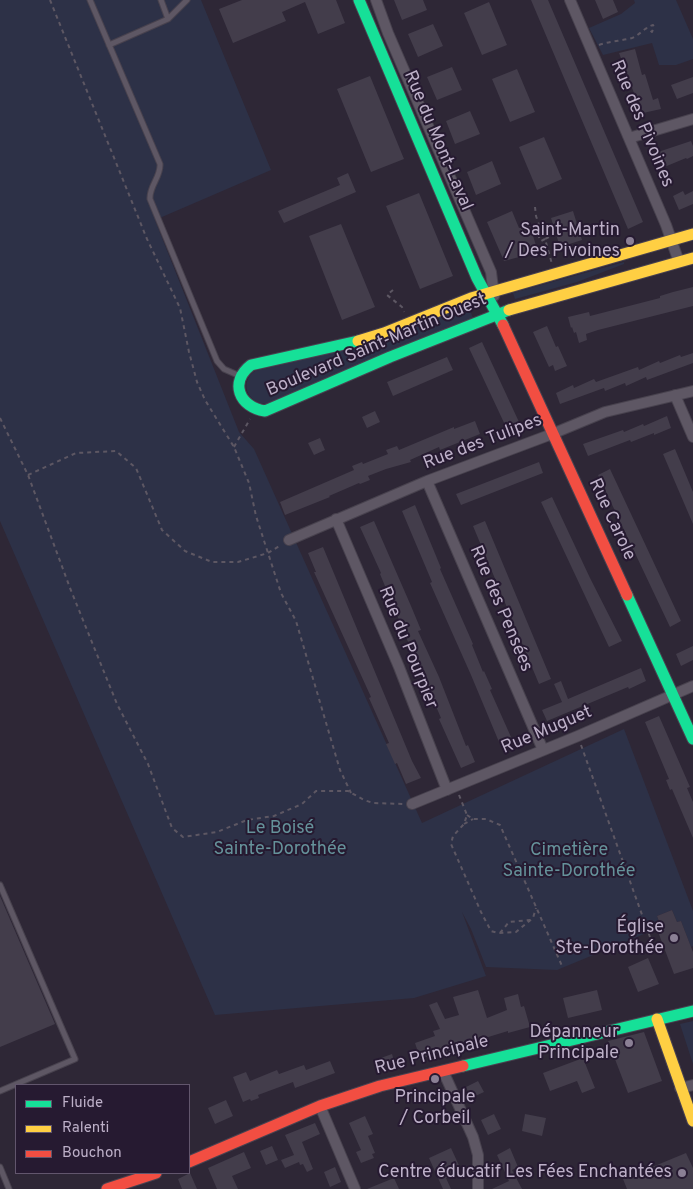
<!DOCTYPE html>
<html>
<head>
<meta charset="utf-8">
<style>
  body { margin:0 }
  #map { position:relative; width:693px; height:1189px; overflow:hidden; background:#2e2736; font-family:Overpass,sans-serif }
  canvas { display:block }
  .legend { position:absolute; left:15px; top:1084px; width:175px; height:90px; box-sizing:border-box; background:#261a31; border:1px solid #62566d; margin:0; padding:6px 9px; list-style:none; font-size:15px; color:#bdb0c8 }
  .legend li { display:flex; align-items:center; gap:10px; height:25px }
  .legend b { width:25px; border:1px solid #62566d }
</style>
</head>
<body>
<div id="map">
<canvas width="693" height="1189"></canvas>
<ul class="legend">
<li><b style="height:6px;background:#16e098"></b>Fluide</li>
<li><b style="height:6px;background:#ffcf43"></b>Ralenti</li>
<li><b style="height:6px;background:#f24e42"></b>Bouchon</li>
</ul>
</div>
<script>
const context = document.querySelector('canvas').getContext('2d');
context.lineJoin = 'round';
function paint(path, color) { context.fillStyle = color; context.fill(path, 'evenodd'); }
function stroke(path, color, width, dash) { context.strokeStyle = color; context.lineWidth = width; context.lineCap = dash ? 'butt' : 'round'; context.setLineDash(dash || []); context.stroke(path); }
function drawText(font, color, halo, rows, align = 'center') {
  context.font = font + ' Overpass,sans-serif'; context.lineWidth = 4; context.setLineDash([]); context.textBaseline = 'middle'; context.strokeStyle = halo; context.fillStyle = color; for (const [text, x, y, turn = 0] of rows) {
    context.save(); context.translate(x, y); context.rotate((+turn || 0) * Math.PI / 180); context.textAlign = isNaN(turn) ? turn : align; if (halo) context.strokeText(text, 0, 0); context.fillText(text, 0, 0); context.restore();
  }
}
paint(new Path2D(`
  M0 0H201L271 170 155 220 239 432 254 449 422 823 624 729 693 911V946L691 947 681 921 677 922 672 910 657 916 661 927 557 970 486 967 471 929 462 912 486 976 414 998 215 1015 0 521Z
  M634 0H676L693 39V59L676 65H659L652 43 603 55 589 28 621 14 635 3Z
  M624 262V264L577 282 515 299 513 293Z
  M468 305 473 318 266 404C247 403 239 382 255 371Z
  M693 1021V1064L680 1024Z`), '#2d3147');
paint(new Path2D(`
  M242 0H336L345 23 318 34 305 2 282 12 286 21 233 43 219 9Z
  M394 0H423L427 10 402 20Z
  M531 0H548L643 222 628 229Z
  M595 0H613L618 12 603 19Z
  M489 2 507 45 482 55 464 13Z
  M433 24 443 46 418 57 408 34Z
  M635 49 642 75 645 74 653 100 658 98 661 109 643 113 639 101H637L619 53Z
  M452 67 462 90 437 100 427 77Z
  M517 69 535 112 510 122 492 79Z
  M370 76 404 159 371 172 337 89Z
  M693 77V93L677 99 671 85Z
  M470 111 480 134 455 144 446 121Z
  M544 137 562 179 537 190 519 147Z
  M691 141 693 146V156L687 159 686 158 662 168 655 153Z
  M492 161 501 184 476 195 467 172Z
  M348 173 356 192 284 223 278 211 340 185 337 178Z
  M683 191 685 195 693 191V204L679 210 673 196Z
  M419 193 453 276 420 289 386 206Z
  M512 211 519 228 530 226 538 252 504 261 487 222Z
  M573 211 582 240 560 247 551 218Z
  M341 224 375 307 342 320 309 236Z
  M693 287V306L598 330 586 334 587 340 579 343 576 332 574 333 572 327 571 328 568 317 589 312 590 316 660 298V296L673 292Z
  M547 326 556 347 558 346 567 366 555 371 553 365 549 367 533 332Z
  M482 342 519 422 506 427 469 348Z
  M693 353V363L647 380 646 377 626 386 625 383 605 391 604 388 560 404 556 393 573 385 574 388 594 379 596 382 638 367 639 370 659 361 660 363 680 355 681 357Z
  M447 357 453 370 393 396 387 382Z
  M375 411 380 422 367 428 362 417Z
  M667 416 671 428 654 435V433L631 442 630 440 588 456 583 444 623 430 624 432 643 424 644 426Z
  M475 421 480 434 440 450 439 447 410 460 411 462 386 469 368 476 370 480 360 484 359 483 329 496 330 497 285 515 280 502 354 470 352 466 362 462 363 464 388 454 386 450 397 446 399 450 454 427V429Z
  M320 438 325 450 314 455 308 443Z
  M675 449 693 492V524L663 454Z
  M539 462 543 473 461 505 456 494Z
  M610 469 681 621 670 627 598 475Z
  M552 497 590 578 622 641 609 647 541 502Z
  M415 505 441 568 440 569 473 644 472 645 483 672 484 671 492 689 490 690 511 737 499 742 471 675 430 583 432 582 402 511Z
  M374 521 411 606 421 630 418 631 439 677 466 746 468 745 475 762 461 768 439 719 441 718 426 683H425L380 574 381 573 360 527Z
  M485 521 551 679 539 684 473 526Z
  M323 547 412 761 421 778 406 784 397 763 395 764 386 744 389 743 369 698 371 697 314 572H316L308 553Z
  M693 646V660L681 666 676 654Z
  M641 668 646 681 629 689 628 687 547 721 542 710 562 702 554 684 561 681 568 699Z
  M659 716 690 787 687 788 693 802V838L672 789 670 790 666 780 669 779 645 722Z
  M0 896 55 1024 0 1047Z
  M672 910 677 922 681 921 693 952V968L674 974 657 929 661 927 657 916Z
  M648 958 659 984 638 992 628 967Z
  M478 990 487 1018 507 1010 504 998 518 994 521 1007 524 1006 530 1027 508 1033V1031L452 1048 453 1053 442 1056V1052L414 1061 411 1051 417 1049 415 1043 435 1036 433 1031 440 1029 429 1005 437 1002 445 1019 459 1015 453 997Z
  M597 990 602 1010 568 1018 563 998Z
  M644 1032 662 1081 628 1093 608 1041Z
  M392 1054 395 1064 381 1068 378 1059Z
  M583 1058 595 1088 582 1093 577 1081 550 1091 543 1073Z
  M330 1061 335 1073 295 1088 293 1082 258 1095 259 1098 251 1101 250 1099 243 1102 233 1077 246 1072 250 1081 277 1070 279 1074 304 1065 306 1070Z
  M478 1081 484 1092 471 1098 466 1087Z
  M226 1100 233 1116 215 1124 208 1108Z
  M494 1114 501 1129 488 1135 481 1120Z
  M525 1114 546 1118 542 1136 522 1131Z
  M365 1116 373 1134 368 1136 375 1153 372 1154 374 1158 361 1163 356 1152 361 1150 349 1123Z
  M315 1123 320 1134 302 1142 313 1169 307 1172 303 1164 300 1165 299 1162 285 1168 281 1160 294 1155 285 1135Z
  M272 1146 278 1160 266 1165 260 1151Z
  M451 1148 462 1172 446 1178 451 1189H443L429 1158Z
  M510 1148 518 1167 512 1170 522 1189H492L509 1181 497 1155Z
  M244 1152 251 1168 232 1176 238 1189H217L208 1168Z
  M686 1153 693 1168V1189H627L623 1179Z
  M335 1167 341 1182 330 1187 324 1172Z
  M190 1173 197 1189H182L178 1179Z
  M394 1178 399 1189H367Z`), '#433d4b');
const lane = new Path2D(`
  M90 0 160 164C161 177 149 186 150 199L217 361 224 369 240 376
  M161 0 168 19
  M109 45 168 19 187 0
  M0 885 75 1059 0 1091
  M0 1167 9 1189`);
const street = new Path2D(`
  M376 0 388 33 491 272 494 296
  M570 0 666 225 679 262
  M629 138 693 119
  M675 395 693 437
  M427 481 543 750
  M336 519 399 667 447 790
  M289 540 427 481 552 434 605 412 693 391
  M412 804 578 736 693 686
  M443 1071 473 1137 478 1155V1189
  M680 1088 693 1085
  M320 1106 355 1189`);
const fast = new Path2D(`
  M359 0 477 278 503 325
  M358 341 251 365C229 382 239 407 265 411L390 357 509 310
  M627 595 693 739
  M463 1066 693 1011`);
const slow = new Path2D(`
  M509 310 693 258
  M358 341 384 333 471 298 693 234
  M657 1019 693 1121`);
const jam = new Path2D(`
  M503 325 627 595
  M189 1162 320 1106 380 1086 463 1066
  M107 1189 156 1173`);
stroke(lane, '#48424e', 7);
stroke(street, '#48424e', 12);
stroke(fast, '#494250', 13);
stroke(slow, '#494250', 13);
stroke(jam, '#494250', 13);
stroke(new Path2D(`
  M50 0 147 239 180 308 189 352 197 382 205 400 234 447 249 483 256 516 281 593 296 621 340 770 351 793
  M599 45C610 41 621 41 632 38 640 35 645 27 653 25L654 27 652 32 646 28
  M535 207 536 216 541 231
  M545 239 541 241 537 233 546 229 549 237 545 239 552 264
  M393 290 387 295 402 307 404 312
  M0 418 28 475 70 588 117 704 148 764 172 828 183 837 217 832 247 820 274 816 302 804 316 791H348L364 800 373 803 403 804
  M234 447 250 419
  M28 475 76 453 116 451 136 468 162 530 185 551 212 562H238L268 553 281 545
  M581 745 650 937
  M459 795 467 815 464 824 453 836 451 844 481 912 491 931 498 933 516 932 533 918 536 908
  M467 815 473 819H486L500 825 562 966
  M464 824 473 819
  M500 933 509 922 530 920`), '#5d5763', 2, [4, 4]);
stroke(lane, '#5e5764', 5);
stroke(street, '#5e5764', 10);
stroke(fast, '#16e098', 11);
stroke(slow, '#ffcf43', 11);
stroke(jam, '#f24e42', 11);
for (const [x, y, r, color] of [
  [630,241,5,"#8b8095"],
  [674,938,5,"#8b8095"],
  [629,1043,5,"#8b8095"],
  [435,1079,5,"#8b8095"],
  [682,1173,5,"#8b8095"]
]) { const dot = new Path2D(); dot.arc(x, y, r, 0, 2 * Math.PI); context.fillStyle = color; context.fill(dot); stroke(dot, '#261a31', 2); }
drawText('18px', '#bdb0c8', '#261a31', [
  ["Rue des Pivoines",641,124,67],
  ["Rue du Mont-Laval",437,141,67],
  ["Boulevard Saint-Martin Ouest",377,346,-23],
  ["Rue des Tulipes",483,443,-21],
  ["Rue Carole",611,520,65],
  ["Rue des Pensées",500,609,67],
  ["Rue du Pourpier",407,648,68],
  ["Rue Muguet",547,731,-23],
  ["Rue Principale",432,1056,-14]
]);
drawText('18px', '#bdb0c8', '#261a31', [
  ["Saint-Martin",620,231],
  ["/ Des Pivoines",620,252],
  ["Église",664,928],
  ["Ste-Dorothée",664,949],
  ["Dépanneur",619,1033],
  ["Principale",619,1054],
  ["Principale",435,1098,"center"],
  ["/ Corbeil",435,1119,"center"],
  ["Centre éducatif Les Fées Enchantées",672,1173]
], 'right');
drawText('18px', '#65929a', '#261a31', [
  ["Le Boisé",280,829],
  ["Sainte-Dorothée",280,850],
  ["Cimetière",569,851],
  ["Sainte-Dorothée",569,872]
]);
</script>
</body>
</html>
